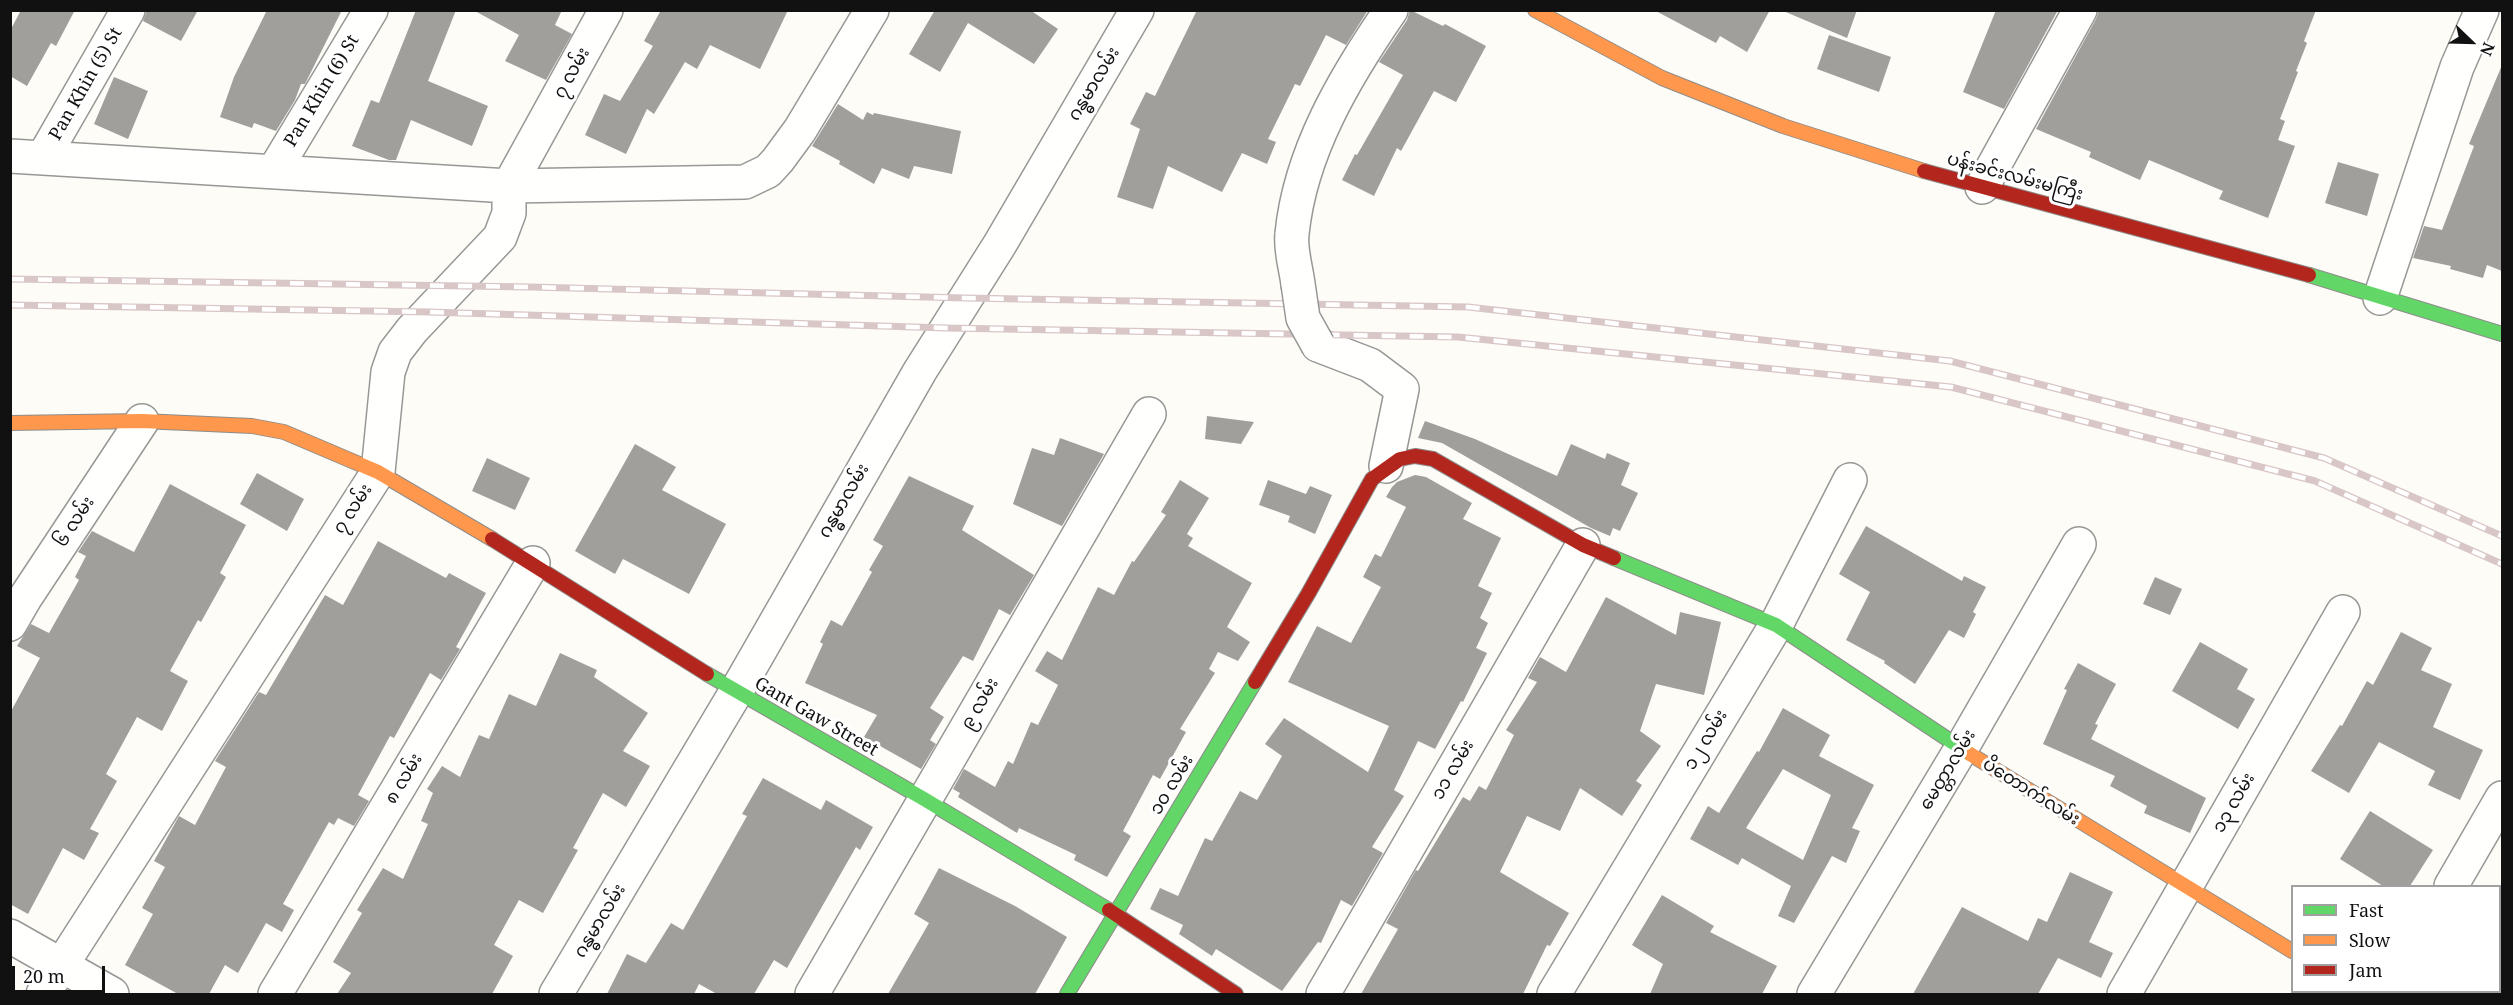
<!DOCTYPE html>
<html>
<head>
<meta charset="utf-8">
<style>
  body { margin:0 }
  #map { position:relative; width:2513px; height:1005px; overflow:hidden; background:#fdfcf7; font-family:"Noto Serif",serif }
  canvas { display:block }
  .frame { position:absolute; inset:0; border:12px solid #111; pointer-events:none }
  .legend { position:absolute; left:2291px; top:885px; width:210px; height:108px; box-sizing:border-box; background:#fff; border:2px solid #a0a0a0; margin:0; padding:8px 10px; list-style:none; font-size:18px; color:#111 }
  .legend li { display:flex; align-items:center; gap:12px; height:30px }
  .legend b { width:30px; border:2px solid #a0a0a0 }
  .north { position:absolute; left:2441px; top:12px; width:60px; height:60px; -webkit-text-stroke:4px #fff; paint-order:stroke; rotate:113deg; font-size:16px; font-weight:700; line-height:24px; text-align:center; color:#111 }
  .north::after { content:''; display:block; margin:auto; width:21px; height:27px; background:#111; clip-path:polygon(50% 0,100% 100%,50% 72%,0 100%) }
  .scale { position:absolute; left:12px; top:966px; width:93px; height:27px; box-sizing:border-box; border:3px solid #111; border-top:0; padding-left:8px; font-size:18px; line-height:21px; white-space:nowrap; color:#111; -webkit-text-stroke:4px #fff; paint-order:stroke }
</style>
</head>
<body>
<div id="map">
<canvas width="2513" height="1005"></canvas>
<div class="frame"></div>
<ul class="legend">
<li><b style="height:8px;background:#63d668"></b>Fast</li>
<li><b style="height:8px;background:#ff974d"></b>Slow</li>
<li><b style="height:8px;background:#b3261e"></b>Jam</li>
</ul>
<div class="north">N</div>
<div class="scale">20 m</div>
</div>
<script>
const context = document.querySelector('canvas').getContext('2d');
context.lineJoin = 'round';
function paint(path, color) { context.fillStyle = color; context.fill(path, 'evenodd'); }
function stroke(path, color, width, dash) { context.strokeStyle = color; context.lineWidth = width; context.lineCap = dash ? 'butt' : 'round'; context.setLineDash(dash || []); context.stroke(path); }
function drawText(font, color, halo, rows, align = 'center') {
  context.font = font + ' "Noto Serif","Noto Sans Myanmar",serif'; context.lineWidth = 6; context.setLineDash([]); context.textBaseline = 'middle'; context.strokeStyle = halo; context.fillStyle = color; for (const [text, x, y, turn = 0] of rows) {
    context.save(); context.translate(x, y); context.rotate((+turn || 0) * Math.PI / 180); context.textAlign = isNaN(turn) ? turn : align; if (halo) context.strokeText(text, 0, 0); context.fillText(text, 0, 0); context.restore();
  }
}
paint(new Path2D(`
  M21 10H75L56 46 51 43 27 86 10 76V31Z
  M147 10H198L181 41 143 21Z
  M267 10H342L305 84H301L295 100 276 131 254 123 252 128 220 117 234 77Z
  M416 10H456L428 81 488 106 472 146 411 120 396 160H389L352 146 371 100 379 103Z
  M473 10H562L555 25 572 34 546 80 505 61 519 35Z
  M661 10H788L760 69 710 45 697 69 685 62 654 114 647 109 626 154 585 135 604 94 620 101 653 46 644 41Z
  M935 10H1030L1058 29 1034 64 968 23 940 72 909 54Z
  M1197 10H1368L1346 45 1326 35 1300 86 1295 84 1268 139 1276 142 1267 164 1242 153 1222 192 1168 166 1153 209 1117 197 1140 129 1130 124 1146 92 1155 96Z
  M1410 10 1443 26 1445 24 1486 46 1456 102 1434 91 1401 151 1397 148 1374 196 1342 180 1355 154 1357 155 1403 75 1379 62 1407 20Z
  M1654 10H1770L1747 52 1720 36 1716 43Z
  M1781 10H1857L1847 38Z
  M1996 10H2058L2004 109 1963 92Z
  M2099 10H2316L2304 41 2307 43 2296 71 2298 72 2280 119 2285 121 2278 140 2295 146 2268 218 2219 199 2223 191 2149 160 2140 180 2089 157 2091 152 2036 129 2096 19Z
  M1829 35 1891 57 1879 92 1817 69Z
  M2502 65V271L2487 265 2483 278 2450 269 2451 266 2413 258 2424 226 2442 230 2474 146 2469 144Z
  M114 77 148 91 128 139 94 124Z
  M838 104 863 120 867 112 873 115 874 113 961 131 952 174 914 166 909 179 882 168 874 184 839 164 840 161 812 146Z
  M2338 162 2379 174 2367 216 2325 203Z
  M1207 416 1254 422 1241 444 1205 439Z
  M1425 421 1475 439 1557 476 1571 444 1605 459 1607 453 1630 463 1621 485 1638 493 1620 531 1613 528 1610 536 1591 528 1442 443 1418 438Z
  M1060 438 1104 454 1062 526 1013 504 1032 448 1054 455Z
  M635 444 676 467 662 490 726 524 689 594 623 559 615 574 575 551Z
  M487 458 530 478 515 510 472 491Z
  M257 473 304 499 287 531 240 504Z
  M1415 475 1426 477 1472 503 1463 519 1501 538 1478 586 1492 593 1480 618 1488 623 1476 648 1487 653 1463 702 1461 701 1435 749 1418 741 1394 790 1404 796 1372 847 1383 853 1352 906 1341 900 1321 943 1318 942 1282 991 1216 949 1212 956 1179 934 1183 925 1150 909 1160 888 1178 896 1205 838 1212 841 1240 791 1257 800 1282 756 1265 744 1284 718 1368 772 1389 726 1288 682 1317 626 1351 643 1381 587 1363 577 1375 554 1381 557 1406 507 1386 497 1392 487 1397 482Z
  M909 476 974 506 962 530 1034 575 1010 615 999 609 973 661 963 656 930 708 944 717 930 740 936 744 921 769 864 737 877 715 805 683 823 644 820 642 831 620 842 626 872 572 869 570 883 546 873 540Z
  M1180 480 1209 498 1187 534 1193 538 1188 546 1252 583 1227 627 1250 642 1238 661 1218 652 1209 669 1215 673 1180 729 1186 732 1160 779 1153 775 1123 831 1131 836 1107 877 1074 860 1076 855 1019 828 1017 833 958 797 960 793 953 789 964 769 995 787 1008 761 1013 764 1031 722 1038 725 1058 685 1035 671 1047 651 1062 660 1098 587 1114 595 1132 561 1134 562 1166 515 1161 512Z
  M1268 480 1306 494 1310 486 1332 495 1315 534 1288 522 1290 516 1259 505Z
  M170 484 246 525 220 573 226 577 201 622 198 620 170 671 188 681 162 731 137 717 106 774 117 781 90 829 99 833 84 860 63 848 28 914 10 904V713L40 658 17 646 31 624 49 633 79 580 75 577 86 556 78 552 92 531 134 552Z
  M1866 526 1962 581 1964 576 1986 587 1973 612 1976 614 1964 638 1949 630 1915 684 1884 663 1885 661 1846 640 1870 592 1839 574Z
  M378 541 446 578 449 573 486 593 456 647 460 649 441 680 430 673 394 738 390 736 358 795 369 801 354 826 338 818 334 825 329 822 283 904 294 910 282 932 266 923 238 973 225 965 209 994H178L125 965 153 914 142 908 165 867 154 861 179 816 195 825 226 767 215 761 259 692 266 695 325 595 343 605Z
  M2155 577 2182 589 2170 615 2143 604Z
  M1606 597 1676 635 1680 612 1721 622 1704 695 1656 684 1640 731 1661 746 1636 781 1642 785 1622 816 1580 788 1560 831 1527 816 1500 872 1569 913 1550 946 1547 945 1523 994H1361L1398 929 1386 923 1416 870 1418 871 1463 797 1470 801 1479 786 1486 790 1514 735 1506 730 1537 682 1528 678 1540 657 1566 672Z
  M2401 632 2432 648 2421 670 2452 684 2433 727 2483 750 2460 800 2428 785 2435 771 2379 742 2349 793 2311 771 2340 725 2342 726 2367 681 2373 685Z
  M2200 642 2248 669 2237 689 2255 699 2238 729 2172 691Z
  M560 653 597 670 594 677 648 713 623 751 650 766 626 807 603 793 573 848 578 850 543 913 519 900 494 945 513 956 492 994H337L351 973 333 962 362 913 357 910 383 868 403 879 428 824 421 821 433 793 427 789 442 766 460 777 479 735 489 739 509 694 536 706Z
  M2078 663 2116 684 2095 724 2098 725 2091 739 2206 798 2190 833 2144 813 2147 806 2110 786 2115 776 2043 744 2067 690 2064 689Z
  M1783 708 1830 735 1819 756 1874 785 1852 828 1860 831 1846 863 1832 856 1794 923 1778 916 1791 886 1742 858 1738 865 1690 839 1708 806 1719 813 1757 751 1759 752ZM1783 769 1831 795 1803 860 1746 828Z
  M763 778 821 810 826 800 873 827 860 850 856 847 787 968 774 960 754 994H717L699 984 694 994H607L627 954 646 963 671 923 683 930 747 816 742 814Z
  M2370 811 2433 850 2410 886H2383L2340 859Z
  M939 868 1015 906 1067 937 1035 994H888L929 923 914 914Z
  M2070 872 2113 892 2089 942 2113 953 2101 978 2058 958 2038 994H1913L1962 907 2028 941 2038 918 2047 922Z
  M1662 895 1714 926 1710 932 1777 966 1762 994H1650L1663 964 1632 945Z`), '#a19f9c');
const street = new Path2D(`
  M10 156 509 186 745 182 768 171 778 160 800 130 872 10
  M43 158 128 10
  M274 171 371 10
  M1982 187 2080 10
  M1298 284C1296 268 1290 249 1292 234 1300 152 1345 77 1391 10
  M2380 298 2457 67 2482 10
  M1318 345 1370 365 1402 389 1386 466
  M10 624 25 598 142 421
  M2451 886 2502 798
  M10 936 112 994
  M2361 992 2366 994
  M43 994 378 472 388 372 395 352 412 330 500 237 509 213V186L606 10
  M275 994 533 563
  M556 994 736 692 920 371 1000 244 1137 10
  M812 994 1149 414
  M1323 994 1583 545
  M1554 994 1776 625 1850 480
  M1814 994 1961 749 2079 544
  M2124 994 2343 612`);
const fast = new Path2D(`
  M2309 275 2502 334
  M1614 558 1776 625 1970 754
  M707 674 924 799 1109 910
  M1067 994 1255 682`);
const slow = new Path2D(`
  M1535 10 1662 78 1783 126 1924 171
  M10 423 142 421 252 426 284 432 378 472 492 539
  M1970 754 2292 951`);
const jam = new Path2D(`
  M1924 171 2309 275
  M492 539 707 674
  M1255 682 1308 594 1372 479 1400 459 1415 456 1433 459 1583 545 1614 558
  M1109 910 1236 994`);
stroke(street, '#979795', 36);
stroke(fast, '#8e8d8b', 16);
stroke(slow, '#8e8d8b', 16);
stroke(jam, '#8e8d8b', 16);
stroke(street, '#fffffe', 33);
stroke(fast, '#63d668', 14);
stroke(slow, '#ff974d', 14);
stroke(jam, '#b3261e', 14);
const rail = new Path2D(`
  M10 279 530 287 965 298 1468 307 1950 361 2324 458 2502 536
  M10 305 429 312 946 328 1458 337 1951 387 2315 481 2502 564`);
stroke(rail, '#d9c6c7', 7);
stroke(rail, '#fff', 4.5, [14]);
const streetBridge = new Path2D(`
  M1298 284 1303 318 1318 345`);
stroke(streetBridge, '#979795', 36, []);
stroke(streetBridge, '#fffffe', 33);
drawText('18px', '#111', '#fff', [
  ["၇ လမ်း",572,73,-61],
  ["Pan Khin (5) St",86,84,-60],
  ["ဂန္ဓမာလမ်း",1094,84,-59],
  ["Pan Khin (6) St",322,91,-59],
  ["ပန်းခင်းလမ်းမကြီး",2015,177,15],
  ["ဂန္ဓမာလမ်း",844,501,-60],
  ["၇ လမ်း",353,509,-57],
  ["၆ လမ်း",75,522,-57],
  ["၉ လမ်း",980,704,-60],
  ["Gant Gaw Street",816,717,30],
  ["၁၂ လမ်း",1706,740,-59],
  ["၁၁ လမ်း",1453,770,-60],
  ["မေတ္တာလမ်း",1948,770,-59],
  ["၈ လမ်း",404,779,-59],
  ["၁၀ လမ်း",1172,785,-59],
  ["ပိတောက်လမ်း",2031,792,32],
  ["၁၃ လမ်း",2234,803,-60],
  ["ဂန္ဓမာလမ်း",600,921,-59]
]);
</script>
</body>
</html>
